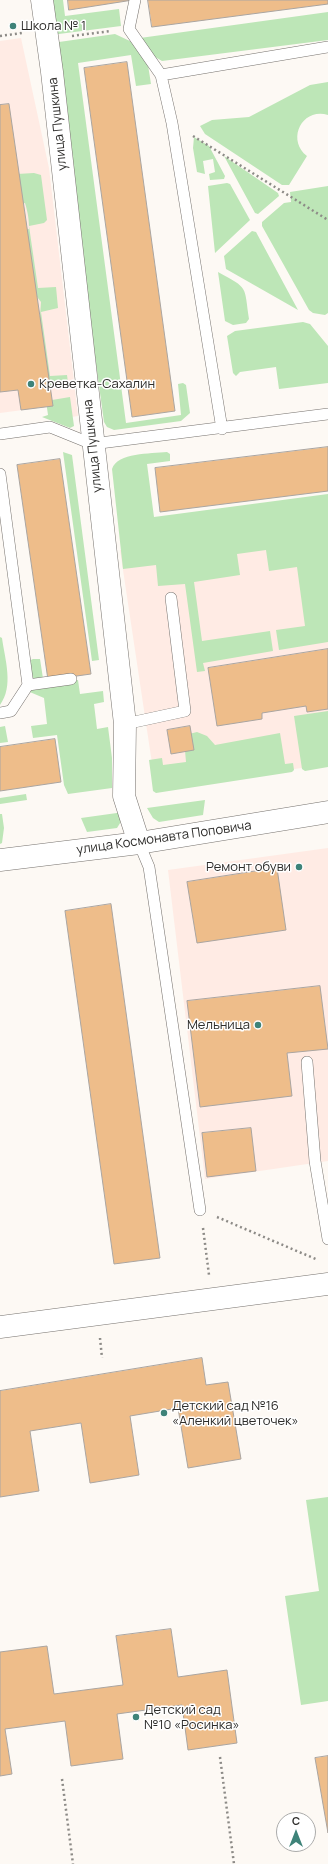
<!DOCTYPE html>
<html>
<head>
<meta charset="utf-8">
<style>
  body { margin:0 }
  #map { position:relative; width:328px; height:1864px; overflow:hidden; background:#fdf9f4; font-family:Manrope,sans-serif }
  canvas { display:block }
  .north { position:absolute; left:276px; top:1812px; width:40px; height:40px; box-sizing:border-box; background:#fff; border:1px solid #ababaa; border-radius:50%; rotate:0deg; font-size:11px; font-weight:700; line-height:16px; text-align:center; color:#2d2c2a }
  .north::after { content:''; display:block; margin:auto; width:14px; height:18px; background:#3e8379; clip-path:polygon(50% 0,100% 100%,50% 72%,0 100%) }
</style>
</head>
<body>
<div id="map">
<canvas width="328" height="1864"></canvas>
<div class="north">С</div>
</div>
<script>
const context = document.querySelector('canvas').getContext('2d');
context.lineJoin = 'round';
function paint(path, color) { context.fillStyle = color; context.fill(path, 'evenodd'); }
function stroke(path, color, width, dash) { context.strokeStyle = color; context.lineWidth = width; context.lineCap = dash ? 'butt' : 'round'; context.setLineDash(dash || []); context.stroke(path); }
function drawText(font, color, halo, rows, align = 'center') {
  context.font = font + ' Manrope,sans-serif'; context.lineWidth = 3; context.setLineDash([]); context.textBaseline = 'middle'; context.strokeStyle = halo; context.fillStyle = color; for (const [text, x, y, turn = 0] of rows) {
    context.save(); context.translate(x, y); context.rotate((+turn || 0) * Math.PI / 180); context.textAlign = isNaN(turn) ? turn : align; if (halo) context.strokeText(text, 0, 0); context.fillText(text, 0, 0); context.restore();
  }
}
paint(new Path2D(`
  M21 38 49 168 78 416 65 418 53 406 0 413V41Z
  M328 520V764L156 790 120 550Z
  M328 848V1161L205 1179 168 870Z`), '#ffebe4');
paint(new Path2D(`
  M46 0H63L65 16 119 9 121 26 51 35Z
  M328 12V40L162 61 150 54 140 38Z
  M115 34 132 42 148 65 151 84 136 86 131 55 78 63 126 423 181 415 178 384 183 383 186 385 190 413 181 421 114 430 107 427 104 422 52 43Z
  M328 82V115C302 107 286 140 307 156L289 185H282L205 134 200 126 212 120 249 117 310 85Z
  M194 137 209 146 225 176 224 179 210 180 209 174 215 172 213 159 203 161 205 174 197 172 193 148Z
  M224 156 278 193 279 196 258 214 255 213Z
  M34 173 41 175 47 220 44 223 29 226 38 288 56 287 58 308 41 312 50 376 67 375 68 383 45 386 36 316H40L41 302 32 290 24 230 29 229C29 219 28 213 25 203L21 204 17 174Z
  M227 183 230 184 250 220 215 253 208 186Z
  M328 186V313L325 315 313 313 309 310 262 226V222L284 203 291 202 290 192Z
  M252 231 256 232 298 310 226 269 224 256Z
  M218 272C249 289 244 285 249 319L246 323 233 325 225 321Z
  M303 322 310 324 328 346V383L279 389 276 367 240 372 236 376 233 373 227 336 235 331Z
  M70 397 74 426 70 428 42 417 48 415 46 401Z
  M63 452 72 455 99 660 92 661Z
  M167 452 170 454V461L147 464 154 517 328 494V642L279 650 276 630 305 626 297 567 269 571 266 550 237 554 240 575 194 582 202 641 270 631 273 651 203 663 205 671 197 672 185 584 158 586 156 565 123 569 112 469C118 452 150 454 167 452Z
  M0 637 2 638C5 660 14 686 0 705Z
  M33 659H40L44 685 78 680 80 694 103 691 104 702 94 704 97 729 108 727 112 758V788L68 794 64 785 57 735 33 738 31 726 47 724 44 698 25 690 22 664Z
  M328 711V767L305 771 302 769 294 716Z
  M5 726 8 742 0 743V727Z
  M197 732 207 736 215 745 280 733 285 764 293 763 294 770 292 772 156 793 153 791 149 760 162 758 163 765 186 762 184 739 185 735Z
  M26 794 27 800 0 804V798Z
  M205 800 203 815 159 822 153 818 147 808Z
  M124 812 122 820 117 828 87 832 81 818Z
  M0 814H2L4 828 2 843 0 844Z
  M328 1497V1701L301 1705 285 1596 319 1591 306 1500Z`), '#bde6b7');
const building = new Path2D(`
  M68 0H133L69 10Z
  M148 0H328V4L152 27Z
  M127 62 175 411 132 417 84 68Z
  M9 104 53 406 21 410 18 390 0 392V105Z
  M328 447V491L160 512 155 468Z
  M60 459 91 674 48 680 17 465Z
  M328 649V709L307 712 306 706 262 713V719L217 726 208 668Z
  M190 726 194 750 171 754 167 730Z
  M55 739 61 782 0 791V747Z
  M277 868 286 930 197 943 187 882Z
  M111 904 160 1258 114 1264 65 911Z
  M320 986 328 1049 287 1053 292 1096 200 1107 187 1001Z
  M251 1128 256 1171 207 1177 202 1133Z
  M202 1358 206 1385 228 1382 241 1459 188 1468 178 1408 130 1416 139 1475 90 1483 81 1423 30 1431 39 1491 0 1497V1391Z
  M171 1629 178 1677 227 1670 237 1743 188 1750 182 1705 117 1714 123 1759 71 1766 65 1721 5 1729 12 1774 0 1776V1652L47 1646 54 1694 123 1685 116 1636Z
  M328 1756V1833L315 1758Z`);
paint(building, '#eebd8a');
stroke(building, '#aaa5a1', 1);
const service = new Path2D(`
  M135 0 129 29 161 75
  M222 429 172 123 161 75 328 47
  M0 434 50 427 92 444 328 414
  M0 474 28 685 11 711 0 713
  M28 685 71 679
  M125 724 185 711 171 598
  M139 843 149 867 200 1210
  M307 1062 315 1161 328 1239`);
const minor = new Path2D(`
  M42 0 52 72 125 724 124 796 139 843
  M0 1327 328 1284`);
const tertiary = new Path2D(`
  M0 860 139 843 328 812`);
stroke(service, '#76726e', 12);
stroke(minor, '#76726e', 23);
stroke(tertiary, '#76726e', 23);
stroke(new Path2D(`
  M0 36 22 33
  M72 36 111 31
  M193 136 328 220
  M217 1217 318 1260
  M203 1228 209 1275
  M100 1338 102 1358
  M220 1757 234 1864
  M62 1779 73 1864`), '#8d8b87', 2.5, [2, 3]);
stroke(service, '#fff', 11);
stroke(minor, '#fff', 22);
stroke(tertiary, '#fff', 22);
for (const [x, y, r, color] of [
  [13,26,4,"#3e8379"],
  [31,384,4,"#3e8379"],
  [299,867,4,"#3e8379"],
  [258,1025,4,"#3e8379"],
  [164,1413,4,"#3e8379"],
  [136,1717,4,"#3e8379"]
]) { const dot = new Path2D(); dot.arc(x, y, r, 0, 2 * Math.PI); context.fillStyle = color; context.fill(dot); stroke(dot, '#fff', 1.5); }
drawText('13px', '#2d2c2a', '#fff', [
  ["Школа № 1",21,26],
  ["Креветка-Сахалин",39,384],
  ["Ремонт обуви",291,867,"right"],
  ["Мельница",250,1025,"right"],
  ["Детский сад №16",172,1406],
  ["«Аленкий цветочек»",172,1421],
  ["Детский сад",144,1710],
  ["№10 «Росинка»",144,1725]
], 'left');
drawText('13px', '#2d2c2a', '#fff', [
  ["улица Пушкина",58,124,-96],
  ["улица Пушкина",93,446,-96],
  ["улица Космонавта Поповича",164,838,-8]
]);
</script>
</body>
</html>
